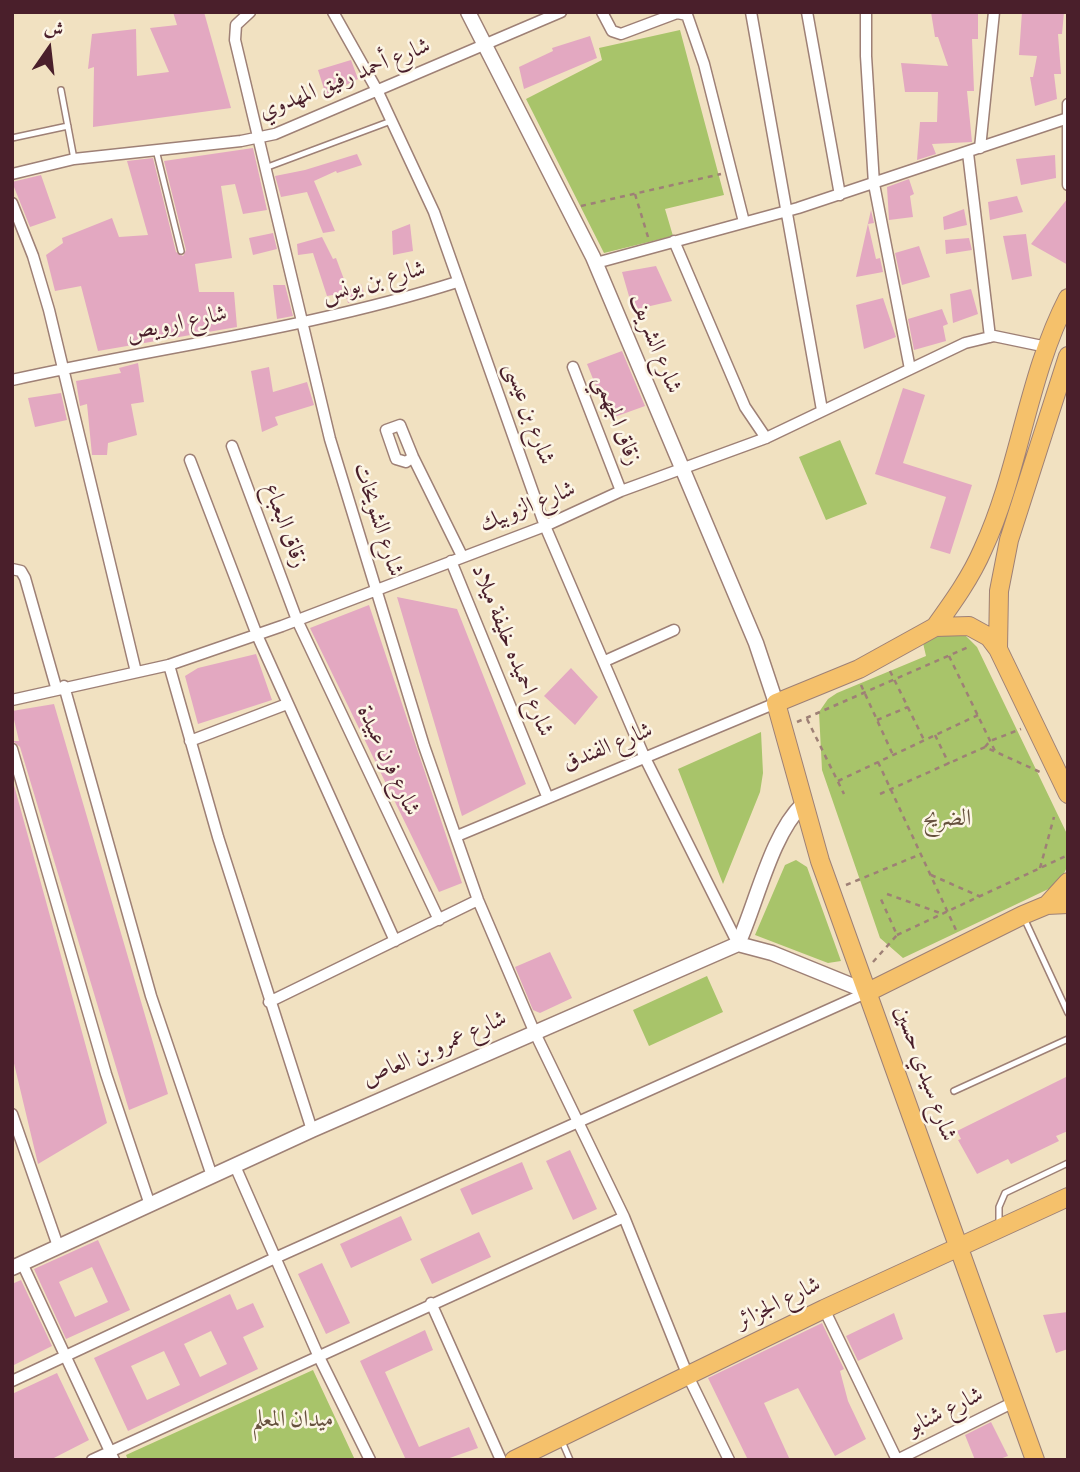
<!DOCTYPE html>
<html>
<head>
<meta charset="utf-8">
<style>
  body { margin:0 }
  #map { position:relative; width:1080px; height:1472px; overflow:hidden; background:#f1e1c1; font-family:"IM FELL Double Pica",Amiri,serif }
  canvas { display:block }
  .frame { position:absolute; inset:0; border:14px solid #4a1f2b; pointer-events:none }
  .north { position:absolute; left:14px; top:14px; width:70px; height:70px; -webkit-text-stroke:5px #fcf5e5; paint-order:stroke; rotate:14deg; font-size:19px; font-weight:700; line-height:28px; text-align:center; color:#4a1f2b }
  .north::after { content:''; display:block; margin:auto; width:24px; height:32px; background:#4a1f2b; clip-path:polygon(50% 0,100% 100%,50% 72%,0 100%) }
</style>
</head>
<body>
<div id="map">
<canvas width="1080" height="1472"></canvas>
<div class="frame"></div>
<div class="north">ش</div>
</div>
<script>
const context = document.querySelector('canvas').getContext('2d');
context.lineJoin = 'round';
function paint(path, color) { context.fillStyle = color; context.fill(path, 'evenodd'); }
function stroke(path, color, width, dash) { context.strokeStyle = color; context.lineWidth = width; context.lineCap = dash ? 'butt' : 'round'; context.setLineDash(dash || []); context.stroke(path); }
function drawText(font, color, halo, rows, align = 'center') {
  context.font = font + ' "IM FELL Double Pica",Amiri,serif'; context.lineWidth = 5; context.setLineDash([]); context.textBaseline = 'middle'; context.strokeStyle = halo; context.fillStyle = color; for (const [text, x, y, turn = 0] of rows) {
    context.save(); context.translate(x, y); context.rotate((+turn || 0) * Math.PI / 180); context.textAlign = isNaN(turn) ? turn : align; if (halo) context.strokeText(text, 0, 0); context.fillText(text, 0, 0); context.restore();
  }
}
paint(new Path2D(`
  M680 30 724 195 665 209 673 236 604 253 526 99 602 60 599 48Z
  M840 440 867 504 826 520 799 457Z
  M964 634 977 647 1068 836V865L1059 884 903 958 880 938 822 770 819 712 828 699 837 693 926 656 923 643 933 635Z
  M761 732 763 773 760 792 723 884 678 769Z
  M796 860 807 867 841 961 828 963 755 935 785 865Z
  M707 976 723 1012 649 1046 633 1010Z
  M313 1370 355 1460H128L126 1455Z`), '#a8c46a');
paint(new Path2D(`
  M173 12H204L231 108 93 127 94 67 88 69 92 34 136 29 137 76 169 72 150 28 177 25Z
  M931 12H978V39H972L974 91H967L972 142 932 144 936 154 917 160 920 122H937L938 92H905L901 63 948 66 938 37H935Z
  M1022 12H1064L1062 34H1058L1061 74H1054L1057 99 1035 106 1030 77H1033L1037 56 1019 55Z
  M590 36 597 58 524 89 519 67 553 51 552 48Z
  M351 60 358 79 326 95 318 70Z
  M253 148 267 210 243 214 235 184 221 186 232 258 195 264 199 292H234L237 327 98 351 81 286 55 291 46 255 63 243 62 238 112 218 119 237 148 235 127 161 153 158 176 252 183 256 186 250 164 161Z
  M357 154 362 165 337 173 336 171 314 181 335 231 323 233 307 192 281 197 275 176 305 170Z
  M1055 155 1056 178 1021 185 1016 159Z
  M41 175 56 218 30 227 12 182Z
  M909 179 914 194 910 196 913 217 889 220 887 187Z
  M1017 196 1023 212 990 220 988 202Z
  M1068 198V265L1031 244Z
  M964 209 967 225 944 230 943 217Z
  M871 210 874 223 868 224 876 259 880 258 883 272 856 277Z
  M410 224 413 251 393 255 392 231Z
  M273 233 277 249 253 255 249 238Z
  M1026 234 1032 276 1012 280 1003 236Z
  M322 237 333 259 336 258 348 290 361 284 365 296 348 303 345 293 327 296 313 253 298 255 297 244Z
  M969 238 972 250 946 254 945 240Z
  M919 246 930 277 902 285 895 253Z
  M656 266 672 301 633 310 622 272Z
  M273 285H285L293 316 277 319Z
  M971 289 978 314 953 323 950 294Z
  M883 298 896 337 864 349 856 305Z
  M942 309 948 324 943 326 946 341 914 350 908 319Z
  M622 351 645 406 609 419 587 364Z
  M138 363 144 402 131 404 137 435 108 443 107 455H92L87 404 80 406 76 381 121 373 119 368Z
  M269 367 273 392 307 382 314 405 275 417 278 425 262 432 251 371Z
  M903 388 925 395 903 463 972 485 950 554 930 548 946 497 875 474Z
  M61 393 67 420 35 427 28 398Z
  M397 597 457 609 526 784 462 816Z
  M369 605 462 883 439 892 310 628Z
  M256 654 272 700 198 724 185 676 198 668Z
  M571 668 598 697 575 725 544 696Z
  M54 704 168 1094 129 1110 20 747 13 741H19L12 711Z
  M12 778 107 1123 38 1164 12 1055Z
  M550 952 572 998 540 1013 533 1010 515 967Z
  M1068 1076V1131L1056 1136 1059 1141 1011 1164 1008 1159 977 1174 958 1140 961 1139 957 1131Z
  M570 1150 597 1209 573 1220 546 1161Z
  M522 1162 533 1189 472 1215 460 1189Z
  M401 1216 412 1240 351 1268 340 1244Z
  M479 1232 491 1257 432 1284 420 1259Z
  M98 1240 130 1310 66 1339 34 1269ZM92 1267 108 1302 75 1317 59 1282Z
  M322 1263 350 1323 326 1334 298 1274Z
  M21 1280 52 1346 12 1366V1284Z
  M230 1294 237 1310 253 1303 264 1327 243 1337 258 1369 128 1431 94 1358ZM211 1331 227 1364 200 1377 184 1344ZM164 1351 180 1385 147 1400 131 1366Z
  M1068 1312V1349L1056 1353 1043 1315Z
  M894 1313 903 1339 858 1361 846 1336Z
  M822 1323 844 1369 840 1371 848 1401 866 1439 835 1456 798 1388 764 1403 790 1460H748L708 1378Z
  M425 1330 433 1350 385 1372 419 1447 469 1427 478 1448 444 1460H406L360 1361Z
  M57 1373 89 1440 50 1460H12V1394Z
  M991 1422 1008 1456 997 1460H975L965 1435Z`), '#e3a8c1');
const service = new Path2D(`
  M61 90 74 159
  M12 138 68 126
  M156 150 181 251
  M265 168 391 121
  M1024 918 1068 1013
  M954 1091 1068 1039
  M999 1225V1207L1005 1193 1068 1163
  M561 1439 570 1460`);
const minor = new Path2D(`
  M250 12 236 25 235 40 330 439 424 746 478 900 534 1031 624 1217
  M333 12 378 92 434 212 545 526 644 756 738 944
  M602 12 612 31 621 34 677 13 687 15 704 64 744 222
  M751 12 822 410
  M807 12 840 195
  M866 12V56L874 184 910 369
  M1068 104V185
  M980 148 994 12
  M968 153 990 337
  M12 174 74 159 241 141 275 134 561 12
  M12 203 33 256 49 310 136 672
  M674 241 745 407 766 438
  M596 263 798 208 1068 118
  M573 367 621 491
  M12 380C160 347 312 328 457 282
  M232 446 297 620 439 920
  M413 457 406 462 396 459 386 430 400 425 413 457 462 556
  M190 460 257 635 395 941
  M451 561 547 796
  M12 569 21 571 25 578 56 687
  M605 661 674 630
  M169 665 218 837 312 1130
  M64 686 151 996 212 1176
  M12 700 169 665 282 626 545 526 621 491 766 438 965 343 994 336 1047 347
  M190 741 287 704
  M12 749 106 1074 150 1205
  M457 836 776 703
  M269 1002 478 900
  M12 1114 58 1246
  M235 1166 318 1355 370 1460
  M22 1263 114 1460
  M431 1303 501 1460
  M824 1309 897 1460
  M12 1381 275 1258 868 992
  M92 1460 624 1217 688 1376 729 1460
  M897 1460 1014 1402`);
const tertiary = new Path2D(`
  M468 12 593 257 756 643 776 703
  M738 944 772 953 868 992
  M12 1268 312 1130 738 944C757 902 771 835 803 804`);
const primary = new Path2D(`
  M935 627C953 602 971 577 983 549 1020 469 1027 377 1068 298
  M998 649 999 591 1009 540 1068 356
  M1047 905 1068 882
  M868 992 1023 915 1047 905 1068 904
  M514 1460 824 1309 1068 1197
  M1035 1460 820 861 776 703 859 669 935 627 969 626 989 637 998 649 1068 794`);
stroke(service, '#9e8076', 8);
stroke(minor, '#9e8076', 13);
stroke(tertiary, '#9e8076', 17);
stroke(primary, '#9e8076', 20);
stroke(new Path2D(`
  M635 194 648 237
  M581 206 721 174
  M949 656 995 751
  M890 671 924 740
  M861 685 893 755
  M807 719 844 794
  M877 720 908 707
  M797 722 971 646
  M935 735 949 764
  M985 747 990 741 1021 729
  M878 762 956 930
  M838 781 978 715
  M880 794 985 747 1040 772
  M1040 868 1054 817
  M931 875 979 896
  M846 885 921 854
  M887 894 943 914
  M897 935 1068 855
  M873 962 897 935 880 897`), '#9e8076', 2.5, [5, 5]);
stroke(service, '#fff', 5);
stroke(minor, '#fff', 10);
stroke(tertiary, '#fff', 14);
stroke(primary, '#f5c16b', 18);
drawText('23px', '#4a1f2b', '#fcf5e5', [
  ["شارع أحمد رفيق المهدوي",345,80,-22],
  ["شارع بن يونس",374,283,-15],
  ["شارع ارويص",177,325,-12],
  ["شارع الشريف",654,344,68],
  ["شارع بن عيسى",528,414,70],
  ["زقاق الجهمي",616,421,69],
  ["شارع الزوبيك",528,508,-22],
  ["شارع الشويخات",377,520,72],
  ["زقاق البعباع",284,526,70],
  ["شارع احميده خليفة ميلاد",511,651,68],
  ["شارع الفندق",608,748,-22],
  ["شارع فرن عبيدة",387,761,65],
  ["شارع عمرو بن العاص",435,1050,-24],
  ["شارع سيدي حسين",924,1074,70],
  ["شارع الجزائر",779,1304,-26],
  ["شارع شنابو",946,1412,-26]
]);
drawText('23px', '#66513e', '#fcf5e5', [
  ["الضريح",947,820],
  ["ميدان المعلم",293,1421]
]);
</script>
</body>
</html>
